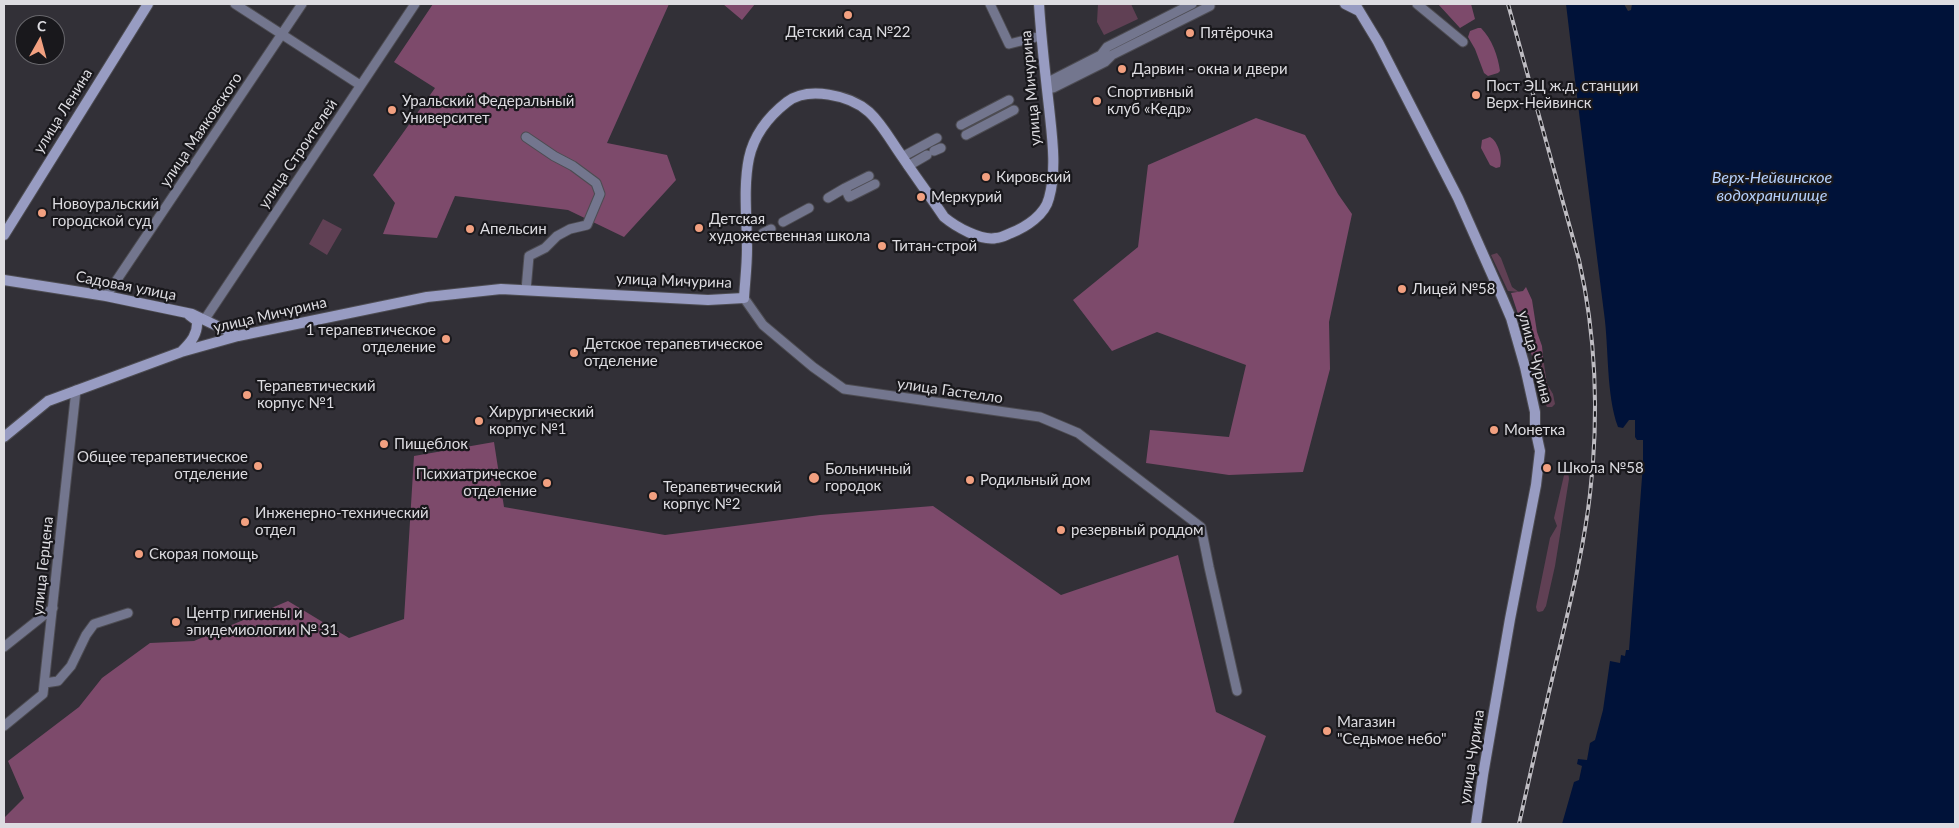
<!DOCTYPE html>
<html>
<head>
<meta charset="utf-8">
<style>
  body { margin:0 }
  #map { position:relative; width:1959px; height:828px; overflow:hidden; background:#323037; font-family:Lato,sans-serif }
  canvas { display:block }
  .frame { position:absolute; inset:0; border:5px solid #dddce1; pointer-events:none }
  .north { position:absolute; left:15px; top:15px; width:50px; height:50px; box-sizing:border-box; background:#19181c; border:1px solid #67666b; border-radius:50%; rotate:7deg; font-size:14px; font-weight:700; line-height:20px; text-align:center; color:#dddce1 }
  .north::after { content:''; display:block; margin:auto; width:18px; height:22px; background:#f2a080; clip-path:polygon(50% 0,100% 100%,50% 72%,0 100%) }
</style>
</head>
<body>
<div id="map">
<canvas width="1959" height="828"></canvas>
<div class="frame"></div>
<div class="north">С</div>
</div>
<script>
const context = document.querySelector('canvas').getContext('2d');
context.lineJoin = 'round';
function paint(path, color) { context.fillStyle = color; context.fill(path, 'evenodd'); }
function stroke(path, color, width, dash) { context.strokeStyle = color; context.lineWidth = width; context.lineCap = dash ? 'butt' : 'round'; context.setLineDash(dash || []); context.stroke(path); }
function drawText(font, color, halo, rows, align = 'center') {
  context.font = font + ' Lato,sans-serif'; context.lineWidth = 4.5; context.setLineDash([]); context.textBaseline = 'middle'; context.strokeStyle = halo; context.fillStyle = color; for (const [text, x, y, turn = 0] of rows) {
    context.save(); context.translate(x, y); context.rotate((+turn || 0) * Math.PI / 180); context.textAlign = isNaN(turn) ? turn : align; if (halo) context.strokeText(text, 0, 0); context.fillText(text, 0, 0); context.restore();
  }
}
paint(new Path2D(`
  M1098 4H1131L1138 19 1104 35 1097 22Z
  M323 219 342 229 327 255 309 244Z
  M1497 253 1501 258 1512 287 1519 292 1508 291 1491 255Z
  M1532 356 1540 359 1543 357 1547 384 1553 394 1555 404 1552 407H1547L1546 405Z
  M1565 471H1568L1569 479 1555 566 1546 606 1543 611 1539 612 1537 611 1536 607 1550 538 1557 526 1554 518Z`), '#604054');
paint(new Path2D(`
  M433 4H669L607 143 667 155 676 180 624 237 568 210 455 196 437 238 383 234 395 203 373 175 435 88 394 62Z
  M723 4H755L742 20Z
  M1427 4H1471L1475 19 1460 28 1438 4Z
  M1478 28H1481C1492 39 1498 56 1500 71L1498 73 1488 76 1484 73 1475 49 1468 37 1470 31Z
  M1256 118 1305 135 1338 194 1352 214 1329 322 1330 369 1303 472 1229 475 1146 463 1150 430 1229 437 1246 365 1157 332 1112 351 1073 300 1138 247 1148 165Z
  M1490 137C1498 141 1503 158 1500 167L1496 168 1490 165 1481 148 1482 140Z
  M1526 287 1532 300 1537 332 1542 346 1543 357 1540 359 1532 356 1511 293 1523 291Z
  M494 442 504 507 665 535 820 515 933 506 1061 595 1178 555 1216 712 1266 736 1233 824H4V818L24 798 8 761 79 707 102 678 150 643 194 641 288 601 349 638 404 619 414 456Z`), '#7d4a6b');
paint(new Path2D(`
  M1566 4H1624L1628 11 1631 10 1632 4H1955V824H1562L1574 782 1579 780 1582 766 1577 764 1578 759 1587 760 1590 743 1595 740 1603 710 1610 661 1620 663 1621 655 1625 656 1626 650H1629L1643 464V440H1637L1635 437V420H1629L1623 428 1618 427C1606 394 1609 348 1604 313 1591 210 1578 107 1566 4Z`), '#001239');
const street = new Path2D(`
  M235 4 360 85
  M990 4 1009 44 1041 36
  M1417 4 1463 42
  M1052 80 1101 55 1107 47 1192 4
  M1053 88 1105 62 1112 55 1210 6 1209 4
  M961 125 1009 100
  M966 135 1014 110
  M526 137 554 156 573 166 596 183 600 194 587 225 570 229 557 236 545 248 529 256 526 290
  M934 151 941 148
  M902 157 937 138
  M908 166 927 155
  M869 176 845 188 849 197 875 184
  M828 198 845 188
  M783 222 809 208
  M763 233 771 229
  M106 296 302 4
  M744 298 763 325 813 367 844 389 1040 417 1078 433 1201 527 1209 567 1237 691
  M205 319 415 4
  M4 647 53 608
  M45 683 58 681 71 666 86 635 94 624 128 613
  M4 726 43 694 76 390`);
const secondary = new Path2D(`
  M1345 4 1359 11
  M1355 4 1378 42 1458 198 1502 297 1511 318 1525 367 1535 412V428L1540 451 1536 485 1510 619 1483 775 1476 824
  M4 235 148 4
  M4 280 106 296 192 314 238 336
  M182 351C191 342 198 334 197 321L189 315
  M4 437 48 401 181 352 238 336 427 297 501 289 708 300 744 298C745 282 747 265 747 249 747 219 743 187 749 158 754 135 769 116 787 102 808 86 850 95 869 112 882 124 891 141 901 155 915 176 930 196 944 217 956 227 981 241 996 238 1001 238 1006 235 1011 233 1026 227 1045 215 1049 198 1057 170 1052 136 1049 107 1045 72 1041 38 1039 4`);
stroke(street, '#4d4c52', 11);
stroke(secondary, '#4d4c52', 12);
stroke(street, '#73768e', 9);
stroke(secondary, '#989cc2', 10);
const rail = new Path2D(`
  M1508 4 1579 260C1596 336 1599 416 1590 494 1584 547 1571 599 1559 650 1545 708 1532 766 1519 824`);
stroke(rail, '#bebcc2', 4);
stroke(rail, '#19181c', 2, [5.5]);
for (const [x, y, r, color] of [
  [848,15,5,"#f2a080"],
  [1190,33,5,"#f2a080"],
  [1122,69,5,"#f2a080"],
  [1476,95,5,"#f2a080"],
  [1097,101,5,"#f2a080"],
  [392,110,5,"#f2a080"],
  [986,177,5,"#f2a080"],
  [921,197,5,"#f2a080"],
  [42,213,5,"#f2a080"],
  [699,228,5,"#f2a080"],
  [470,229,5,"#f2a080"],
  [882,246,5,"#f2a080"],
  [1402,289,5,"#f2a080"],
  [446,339,5,"#f2a080"],
  [574,353,5,"#f2a080"],
  [247,395,5,"#f2a080"],
  [479,421,5,"#f2a080"],
  [1494,430,5,"#f2a080"],
  [384,444,5,"#f2a080"],
  [258,466,5,"#f2a080"],
  [1547,468,5,"#f2a080"],
  [814,478,6,"#f2a080"],
  [970,480,5,"#f2a080"],
  [547,483,5,"#f2a080"],
  [653,496,5,"#f2a080"],
  [245,522,5,"#f2a080"],
  [1061,530,5,"#f2a080"],
  [139,554,5,"#f2a080"],
  [176,622,5,"#f2a080"],
  [1327,731,5,"#f2a080"]
]) { const dot = new Path2D(); dot.arc(x, y, r, 0, 2 * Math.PI); context.fillStyle = color; context.fill(dot); stroke(dot, '#19181c', 2); }
drawText('15px', '#dddce1', '#19181c', [
  ["Детский сад №22",848,32,"center"],
  ["Пятёрочка",1200,33],
  ["Дарвин - окна и двери",1132,69],
  ["Пост ЭЦ ж.д. станции",1486,86],
  ["Верх-Нейвинск",1486,103],
  ["Спортивный",1107,92],
  ["клуб «Кедр»",1107,109],
  ["Уральский Федеральный",402,101],
  ["Университет",402,118],
  ["Кировский",996,177],
  ["Меркурий",931,197],
  ["Новоуральский",52,204],
  ["городской суд",52,221],
  ["Детская",709,219],
  ["художественная школа",709,236],
  ["Апельсин",480,229],
  ["Титан-строй",892,246],
  ["Лицей №58",1412,289],
  ["1 терапевтическое",436,330,"right"],
  ["отделение",436,347,"right"],
  ["Детское терапевтическое",584,344],
  ["отделение",584,361],
  ["Терапевтический",257,386],
  ["корпус №1",257,403],
  ["Хирургический",489,412],
  ["корпус №1",489,429],
  ["Монетка",1504,430],
  ["Пищеблок",394,444],
  ["Общее терапевтическое",248,457,"right"],
  ["отделение",248,474,"right"],
  ["Школа №58",1557,468],
  ["Больничный",825,469],
  ["городок",825,486],
  ["Психиатрическое",537,474,"right"],
  ["отделение",537,491,"right"],
  ["Родильный дом",980,480],
  ["Терапевтический",663,487],
  ["корпус №2",663,504],
  ["Инженерно-технический",255,513],
  ["отдел",255,530],
  ["резервный роддом",1071,530],
  ["Скорая помощь",149,554],
  ["Центр гигиены и",186,613],
  ["эпидемиологии № 31",186,630],
  ["Магазин",1337,722],
  ["\"Седьмое небо\"",1337,739]
], 'left');
drawText('15px', '#dddce1', '#19181c', [
  ["улица Мичурина",1031,88,-95],
  ["улица Ленина",63,111,-58],
  ["улица Маяковского",201,130,-56],
  ["улица Строителей",298,154,-56],
  ["улица Мичурина",674,281,2],
  ["Садовая улица",126,286,11],
  ["улица Мичурина",270,315,-13],
  ["улица Чурина",1535,357,75],
  ["улица Гастелло",950,391,8],
  ["улица Герцена",43,566,-84],
  ["улица Чурина",1472,757,-81]
]);
drawText('italic 16px', '#b5d0fc', '#19181c', [
  ["Верх-Нейвинское",1772,178],
  ["водохранилище",1772,196]
]);
</script>
</body>
</html>
